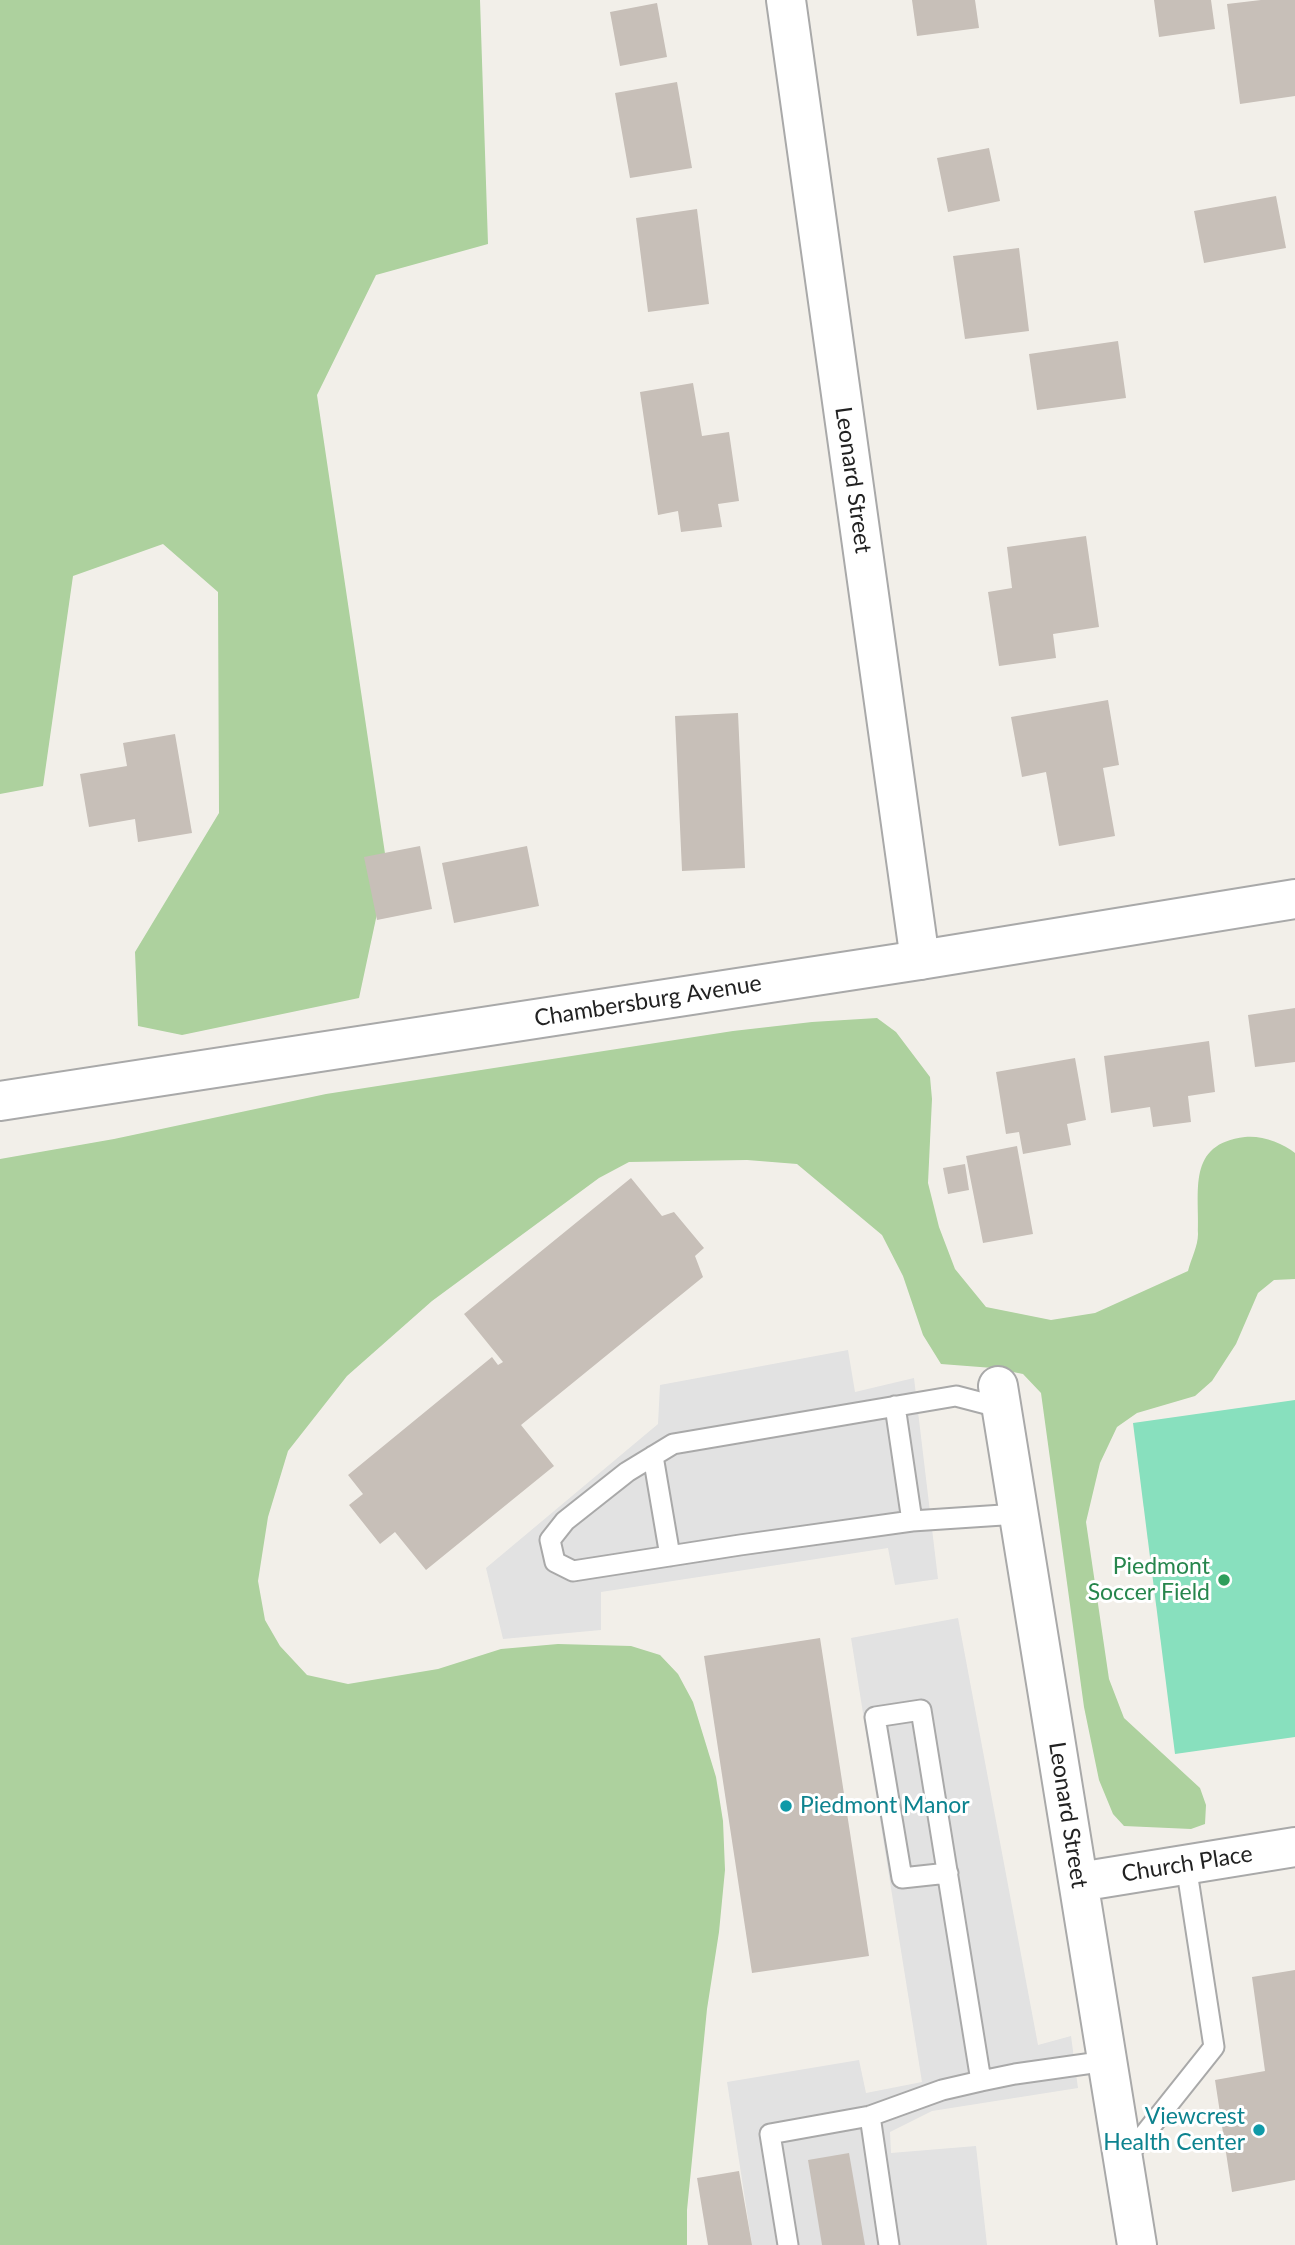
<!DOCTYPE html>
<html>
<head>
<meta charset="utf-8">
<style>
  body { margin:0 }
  canvas { display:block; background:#f2efe9 }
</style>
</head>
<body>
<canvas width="1295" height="2245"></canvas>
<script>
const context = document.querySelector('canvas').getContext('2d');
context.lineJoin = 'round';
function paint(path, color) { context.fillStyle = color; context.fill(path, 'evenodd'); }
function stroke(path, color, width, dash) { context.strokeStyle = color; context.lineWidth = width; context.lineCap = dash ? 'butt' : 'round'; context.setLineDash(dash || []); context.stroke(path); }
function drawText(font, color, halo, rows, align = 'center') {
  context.font = font + ' Lato,sans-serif'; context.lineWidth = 6; context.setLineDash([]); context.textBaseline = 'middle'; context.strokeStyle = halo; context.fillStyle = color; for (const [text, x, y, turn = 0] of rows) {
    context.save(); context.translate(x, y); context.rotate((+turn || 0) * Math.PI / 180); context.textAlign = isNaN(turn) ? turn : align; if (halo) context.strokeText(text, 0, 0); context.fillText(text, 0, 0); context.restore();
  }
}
paint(new Path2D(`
  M0 0H480L488 244 376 275 317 395 387 867 359 998 182 1035 138 1026 135 952 219 813 218 592 163 544 73 576 43 786 0 794Z
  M877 1018 896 1032 930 1077 932 1099 928 1183 939 1227 955 1269 986 1307 1051 1320 1095 1313 1188 1271C1191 1259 1198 1246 1198 1234 1200 1191 1186 1144 1245 1137 1261 1135 1283 1143 1295 1153V1279L1274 1280 1258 1293 1236 1344 1212 1381 1195 1396 1137 1413 1117 1427 1100 1463 1086 1522 1109 1679 1124 1718 1200 1788 1206 1805 1205 1824 1191 1829 1124 1826 1113 1814 1099 1780 1084 1707 1041 1393 1023 1374 993 1368 941 1364 923 1335 903 1276 882 1235 797 1164 747 1160 629 1162 599 1178 432 1301 347 1376 288 1451 268 1517 258 1581 265 1620 280 1646 307 1675 348 1684 438 1669 501 1649 558 1644 631 1646 660 1655 678 1674 693 1702 716 1777 723 1821 725 1870 719 1932 707 2009 687 2210V2245H0V1159L114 1139 326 1094 733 1031 812 1022Z`), '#add19e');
paint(new Path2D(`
  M1295 1400V1737L1175 1754 1133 1423Z`), '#88e0be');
paint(new Path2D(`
  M848 1350 855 1392 914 1378 938 1579 895 1585 888 1548 601 1592V1630L503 1639 486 1568 658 1424 660 1385Z
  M958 1618 1038 2045 1071 2036 1078 2088 932 2111 890 2132 891 2153 976 2146 987 2245H752L727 2082 859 2060 866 2093 922 2082 851 1638Z`), '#e2e2e2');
paint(new Path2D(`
  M912 0H975L979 28 917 36Z
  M1154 0H1211L1215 29 1159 37Z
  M1261 0H1295V96L1240 104 1227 4Z
  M657 3 667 57 620 66 610 12Z
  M677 82 692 168 630 178 615 93Z
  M989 148 1000 201 948 212 937 158Z
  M1276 196 1286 248 1204 263 1194 211Z
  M697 209 709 304 648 312 636 218Z
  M1019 248 1029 331 965 339 953 256Z
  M1118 341 1126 398 1037 410 1029 354Z
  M693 383 702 436 729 432 739 501 718 504 722 527 681 532 678 511 658 515 640 392Z
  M1086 536 1099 627 1053 634 1056 658 999 666 988 592 1012 588 1007 547Z
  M1108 700 1119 765 1103 768 1115 836 1059 846 1046 772 1022 777 1011 717Z
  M738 713 745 868 682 871 675 716Z
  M175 734 192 833 138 842 135 819 89 827 80 774 127 766 123 743Z
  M420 846 432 909 377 920 364 857Z
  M527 846 539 906 454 923 442 863Z
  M1295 1008V1062L1255 1067 1248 1015Z
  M1209 1041 1215 1092 1188 1096 1191 1122 1153 1127 1150 1107 1111 1113 1104 1056Z
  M1075 1058 1086 1120 1067 1124 1071 1145 1023 1154 1019 1132 1006 1134 996 1072Z
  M1017 1146 1033 1234 983 1243 966 1156Z
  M965 1164 969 1190 948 1194 943 1168Z
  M631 1178 662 1216 674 1212 704 1248 695 1256 703 1277 521 1425 554 1466 426 1570 395 1532 380 1544 349 1505 363 1494 348 1475 492 1357 498 1365 503 1362 464 1314Z
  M820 1638 869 1956 752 1973 704 1656Z
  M1295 1970V2180L1232 2192 1215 2080 1265 2071 1252 1977Z
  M849 2153 865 2245H822L808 2160Z
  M739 2171 752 2245H708L697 2178Z`), '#c7bfb8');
const service = new Path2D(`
  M895 1406 912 1521
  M1002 1408 956 1396 673 1444 627 1472 565 1521 550 1540 555 1562 573 1571 740 1545 912 1521 1018 1514
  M653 1456 670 1556
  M948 1873 902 1878 875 1717 921 1710 981 2081
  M870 2116 889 2245
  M1124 2160 1214 2047 1186 1865
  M788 2245 770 2134 870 2116 942 2090 981 2081 1015 2074 1107 2061`);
const minor = new Path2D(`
  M786 0 920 960
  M998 1386 1137 2245
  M1079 1882 1295 1847`);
const tertiary = new Path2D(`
  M0 1101 920 960 1295 899`);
stroke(service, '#a9a9a9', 23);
stroke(minor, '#a9a9a9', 42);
stroke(tertiary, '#a9a9a9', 42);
stroke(service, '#fff', 19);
stroke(minor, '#fff', 38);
stroke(tertiary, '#fff', 38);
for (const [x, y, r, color] of [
  [1224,1580,7,"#2e9e5b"],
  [786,1806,7,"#0f9aa8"],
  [1259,2130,7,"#0f9aa8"]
]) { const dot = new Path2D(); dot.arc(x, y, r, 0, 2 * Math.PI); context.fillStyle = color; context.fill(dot); stroke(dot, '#fff', 2.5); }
drawText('23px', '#222', '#fff', [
  ["Leonard Street",853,480,82],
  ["Chambersburg Avenue",648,1001,-9],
  ["Leonard Street",1068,1815,81],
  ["Church Place",1187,1864,-9]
]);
drawText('23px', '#27864d', '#fff', [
  ["Piedmont",1210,1567],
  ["Soccer Field",1210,1593]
], 'right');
drawText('23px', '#0d838f', '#fff', [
  ["Piedmont Manor",800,1806],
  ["Viewcrest",1245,2117,"right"],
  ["Health Center",1245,2143,"right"]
], 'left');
</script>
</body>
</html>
